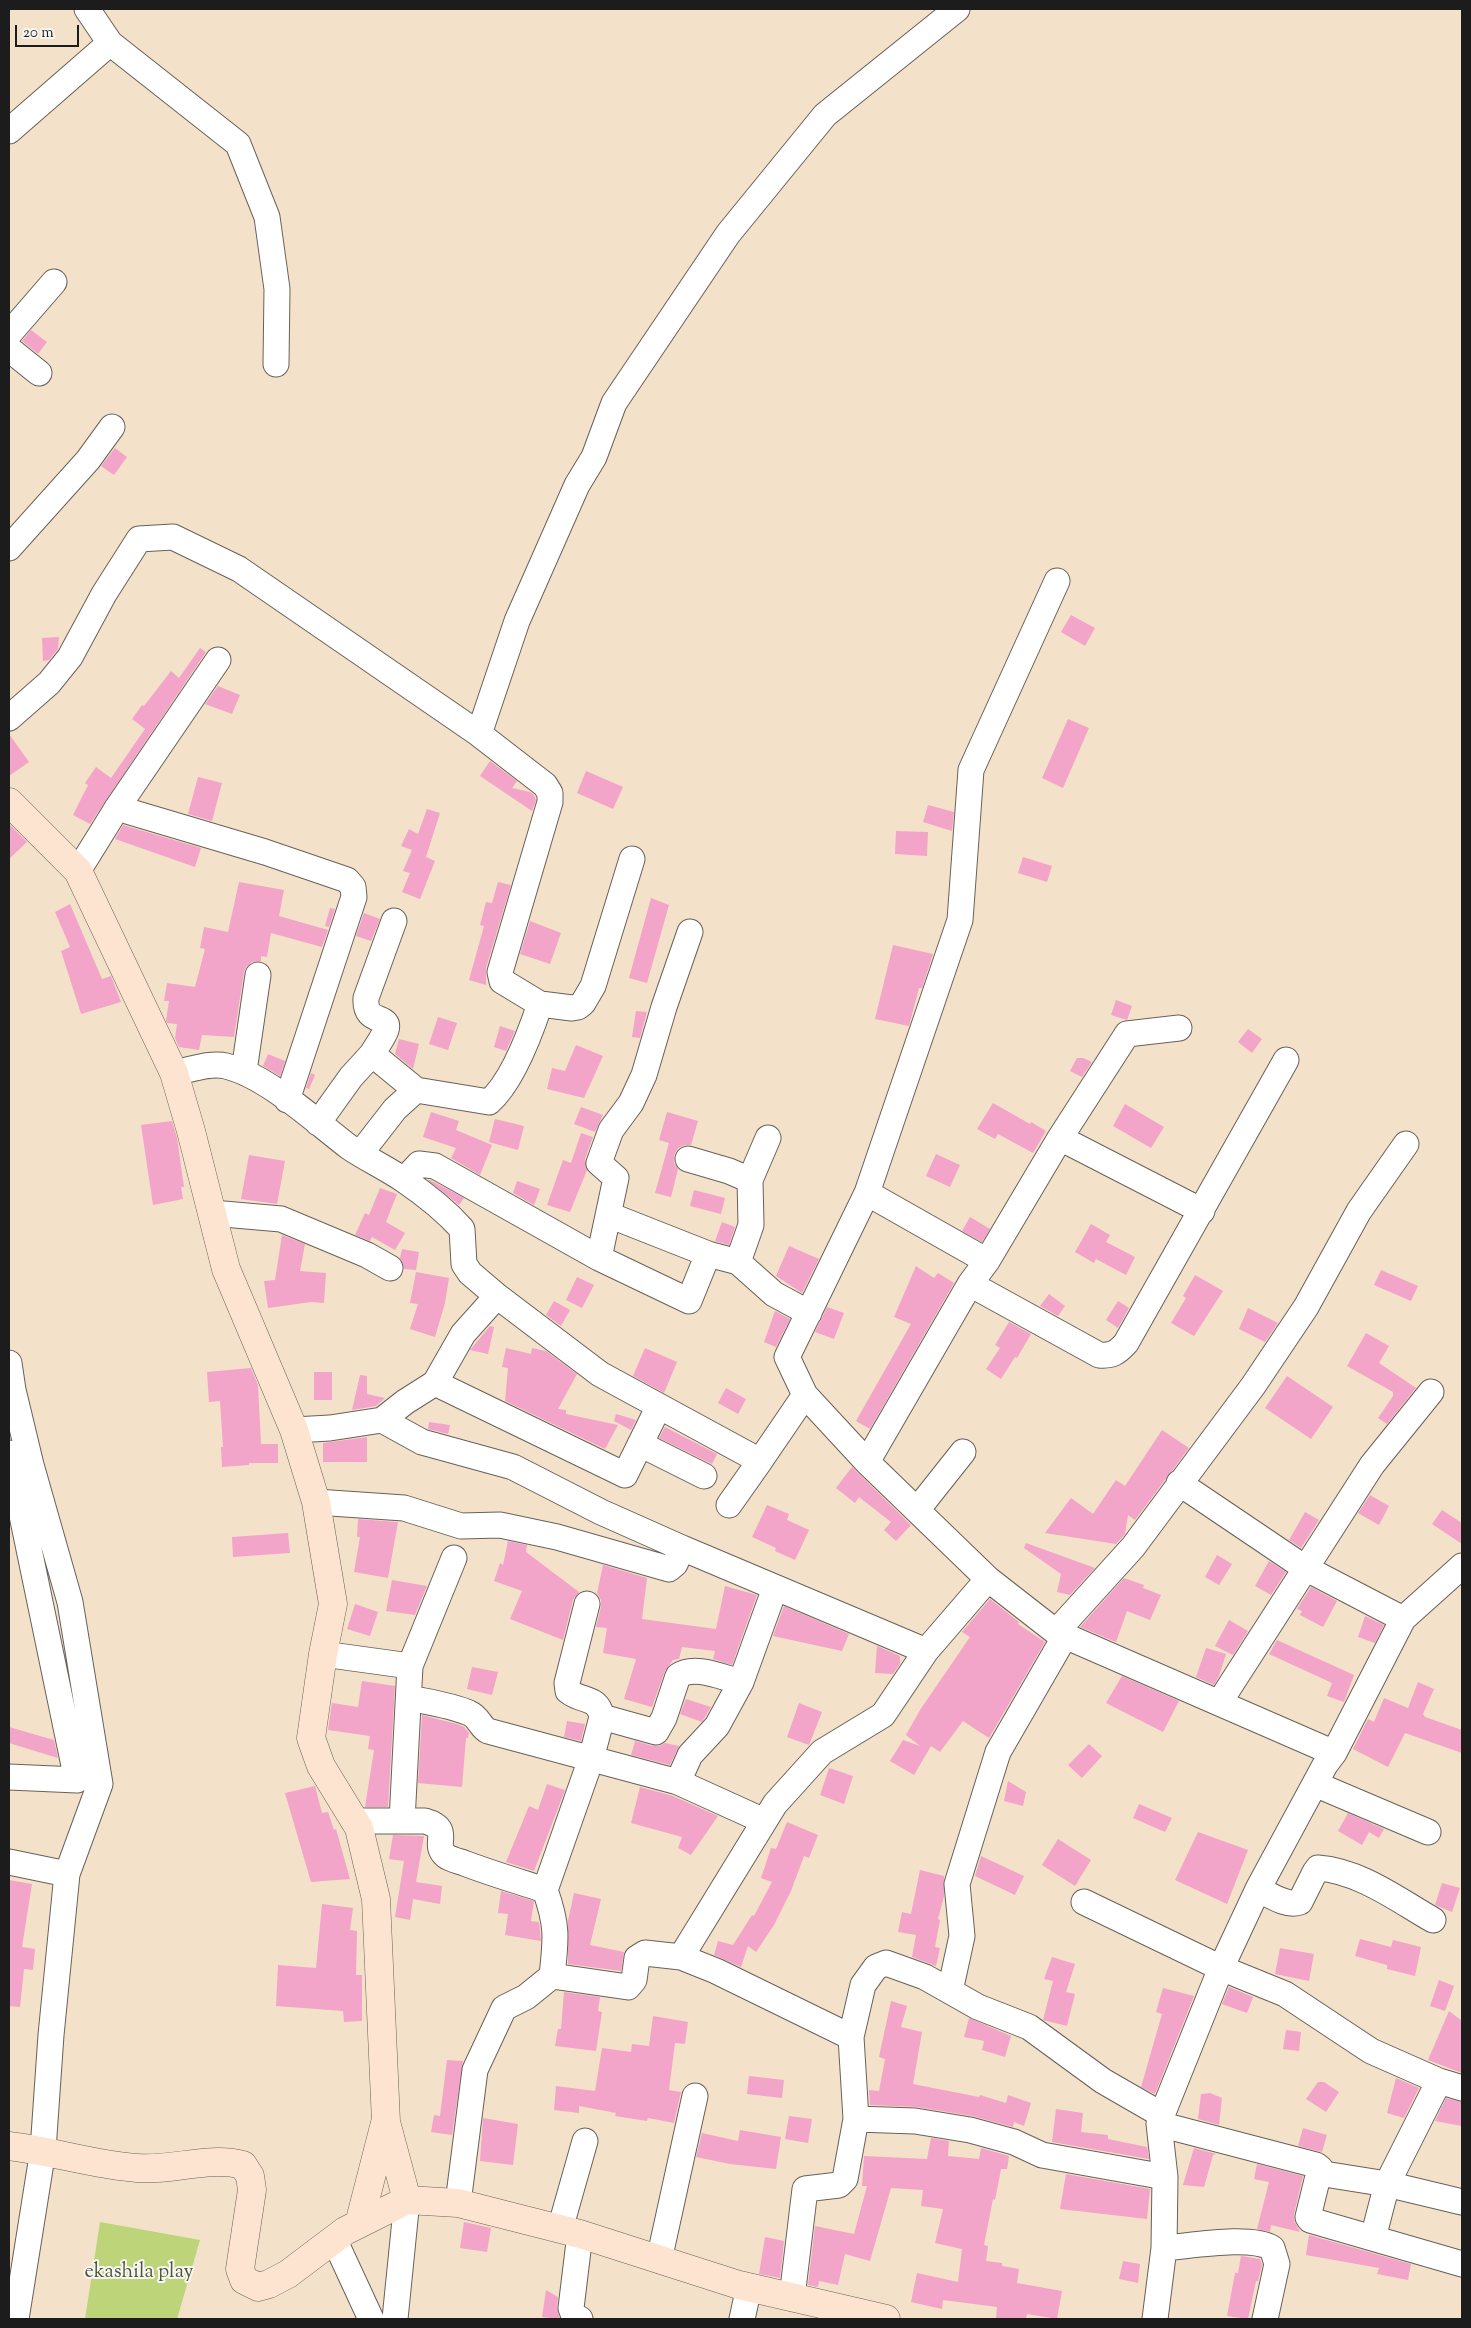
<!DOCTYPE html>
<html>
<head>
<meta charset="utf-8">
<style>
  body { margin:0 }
  #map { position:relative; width:1471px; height:2328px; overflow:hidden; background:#f4e1c9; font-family:"Sorts Mill Goudy",serif }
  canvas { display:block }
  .frame { position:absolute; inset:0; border:10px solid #1c1c1c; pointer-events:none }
  .scale { position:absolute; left:15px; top:25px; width:64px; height:22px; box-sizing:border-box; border:2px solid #1c1c1c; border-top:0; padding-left:6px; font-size:15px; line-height:18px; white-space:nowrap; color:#1c1c1c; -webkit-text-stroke:4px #f6f6f2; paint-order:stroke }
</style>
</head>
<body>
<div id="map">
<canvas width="1471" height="2328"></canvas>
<div class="frame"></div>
<div class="scale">20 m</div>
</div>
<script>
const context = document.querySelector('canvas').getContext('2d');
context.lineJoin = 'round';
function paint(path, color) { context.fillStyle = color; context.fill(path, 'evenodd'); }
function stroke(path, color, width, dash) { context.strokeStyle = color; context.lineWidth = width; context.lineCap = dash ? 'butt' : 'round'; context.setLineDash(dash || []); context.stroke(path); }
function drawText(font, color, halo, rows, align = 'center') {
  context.font = font + ' "Sorts Mill Goudy",serif'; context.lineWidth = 4; context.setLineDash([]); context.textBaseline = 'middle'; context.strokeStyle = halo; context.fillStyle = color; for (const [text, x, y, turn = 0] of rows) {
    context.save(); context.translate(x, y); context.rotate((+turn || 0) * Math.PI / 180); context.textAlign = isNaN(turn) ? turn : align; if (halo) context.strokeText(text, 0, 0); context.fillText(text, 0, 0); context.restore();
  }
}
paint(new Path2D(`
  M100 2222 200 2240 177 2319H85Z`), '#bed478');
paint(new Path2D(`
  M31 330 47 342 38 354 22 341Z
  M115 448 127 457 114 475 101 466Z
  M1071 615 1095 628 1085 646 1061 632Z
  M59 637 58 649 49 660 43 661 42 638Z
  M200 648 206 652 90 824 73 815 88 785 85 783 96 767 111 778 145 729 132 719 142 705 144 706 171 671 179 678Z
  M218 686 240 695 232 714 205 704Z
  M1068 719 1089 728 1063 788 1042 778Z
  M9 734 29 762 9 776Z
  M490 761 517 781 512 788 530 792 534 795 536 800 532 811 480 776Z
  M586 771 623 787 613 809 577 793Z
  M198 777 222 783 212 821 188 814Z
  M928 805 954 812 952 831 923 822Z
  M427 809 440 813 426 857 435 861 420 899 402 892 410 873 403 871 412 850 401 846 409 829 418 834Z
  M9 824 27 842 9 859Z
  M123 825 201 848 195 867 115 839Z
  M896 831 928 832 927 856 895 854Z
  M1023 857 1052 866 1047 882 1018 873Z
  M239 882 284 890 279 916 328 930 322 947 271 933 267 957 261 956V961L252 962 246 967 244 972 234 1037 202 1035 199 1050 179 1047 175 1038 177 1024 167 1023 166 1021 169 1001H164L167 983 195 987 205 949 200 948 204 927 228 932Z
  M498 882 511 885 486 968V985L469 980 484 926 480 925 486 902 492 903Z
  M651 898 669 905 647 983 629 978Z
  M70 904 102 979 111 976 121 1002 81 1014 61 951 70 947 55 912Z
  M330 908 335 909 329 927 325 926Z
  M364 913 380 919 371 941 356 936Z
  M530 921 561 933 550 964 520 954Z
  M893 945 933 954 922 988H919L909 1026 875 1019Z
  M1116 1000 1132 1006 1127 1020 1111 1015Z
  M636 1011 647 1012 640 1038 632 1037Z
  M438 1017 457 1023 448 1050 429 1044Z
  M500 1026 515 1031 506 1051 494 1047Z
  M1248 1029 1262 1039 1252 1053 1238 1042Z
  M399 1039 419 1044 413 1069 395 1054Z
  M576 1045 603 1056 584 1098 547 1089 552 1068 565 1071Z
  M268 1054 285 1061 280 1076 263 1066Z
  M1077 1058H1083L1092 1062 1082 1077 1070 1071Z
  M311 1073 315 1075 309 1089 306 1088Z
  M993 1103 1030 1124 1031 1122 1046 1131 1033 1153 998 1134 995 1139 977 1129Z
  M1125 1104 1164 1127 1151 1148 1113 1126Z
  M581 1107 603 1115 595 1132 574 1124Z
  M431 1112 459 1121 456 1130 492 1145 480 1175 451 1158 456 1148 423 1137Z
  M667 1112 698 1121 691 1145H685L678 1148 674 1155V1163L678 1169 671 1197 655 1193 669 1143 659 1140Z
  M495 1119 524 1126 518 1150 489 1142Z
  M172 1121 177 1138 184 1187H181L183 1199 153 1205 141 1125Z
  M581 1133 593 1137 585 1159 587 1170 570 1212 547 1205 563 1160 571 1163Z
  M936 1154 960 1165 950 1187 926 1176Z
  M249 1155 285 1161 277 1204 241 1199Z
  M428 1180H430L464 1198 459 1205Z
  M517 1181 540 1189 534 1205 513 1193Z
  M380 1188 397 1194 386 1222 405 1233 395 1250 372 1237 370 1241 355 1235 365 1213 369 1215Z
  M694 1190 725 1198 721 1214 690 1206Z
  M970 1217 990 1229 982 1242 962 1231Z
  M722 1222 735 1227 729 1245 715 1241Z
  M1091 1224 1110 1235 1106 1242 1135 1257 1126 1275 1096 1259 1094 1263 1075 1252Z
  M282 1235 305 1244 300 1271 326 1273 324 1303 311 1302 268 1308 264 1281 275 1280Z
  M789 1246 819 1259 802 1293 776 1276Z
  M402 1249 419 1252 416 1270 404 1269 400 1258Z
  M916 1266 934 1278 938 1273 954 1283 870 1429 856 1421 911 1324 894 1317Z
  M1381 1270 1418 1286 1411 1301 1374 1285Z
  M416 1272 449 1278 445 1303 435 1337 410 1329 418 1304 410 1303Z
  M1195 1275 1223 1291 1194 1336 1171 1323 1186 1298 1183 1296Z
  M577 1277 594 1285 582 1308 566 1300Z
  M1049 1294 1065 1306 1058 1316 1040 1306Z
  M554 1301 570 1310 561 1326 546 1315Z
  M1118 1301 1129 1308 1118 1328 1106 1320Z
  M827 1307 844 1313 834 1339 815 1332Z
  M1248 1308 1278 1323 1265 1342 1239 1329Z
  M775 1311 790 1319 776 1347 764 1342Z
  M1009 1322 1031 1334 1017 1358 1015 1357 1001 1379 986 1369 1000 1348 995 1345Z
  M490 1326 494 1327 488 1354 470 1350Z
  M1366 1333 1389 1346 1379 1363 1416 1388 1387 1424 1378 1418 1393 1396V1392L1347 1366Z
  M506 1348 531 1354 532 1348 546 1351 577 1374 558 1409 566 1410V1414L618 1425 605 1449 505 1401 508 1368 502 1367Z
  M645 1348 677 1362 664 1393 633 1376Z
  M251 1368 258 1385 261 1444H278V1463H249V1465L222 1467 221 1447H223L220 1401 209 1402 207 1372Z
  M314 1372H332V1400H314Z
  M360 1375 367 1376V1394L385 1398 376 1406 352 1410Z
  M1287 1376 1333 1407 1311 1439 1265 1408Z
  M726 1388 746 1399 738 1414 718 1403Z
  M616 1414 636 1420 631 1430 614 1421Z
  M429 1422 450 1425 448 1434 428 1429Z
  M665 1427 717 1454 712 1464 659 1438Z
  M1162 1430 1189 1448 1135 1520 1128 1515 1125 1534 1116 1544 1045 1533 1071 1498 1093 1514 1116 1480 1125 1486Z
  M367 1437V1462H323V1443Z
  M852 1467 911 1525 896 1541 884 1530 891 1522 859 1497 855 1503 836 1488Z
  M1370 1495 1389 1506 1379 1525 1358 1513Z
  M767 1505 789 1514 787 1520 809 1530 795 1560 775 1551 776 1548 752 1537Z
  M1442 1510 1462 1523V1544L1432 1524Z
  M1305 1512 1319 1520 1301 1548 1289 1540Z
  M358 1519 398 1522 388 1578 354 1572 360 1537H357Z
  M288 1533 290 1553 233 1557 232 1537Z
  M508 1541 527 1545 526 1552 579 1592 573 1600 563 1640 510 1619 522 1591 494 1581 500 1563 503 1565Z
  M1026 1543 1095 1568 1070 1595 1057 1592 1061 1574 1024 1548Z
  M1217 1555 1232 1564 1219 1585 1205 1577Z
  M1269 1561 1286 1572 1271 1595 1255 1586Z
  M603 1565 647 1578 642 1619 716 1629 725 1586 757 1595 732 1665 713 1659 715 1651 682 1647 679 1659 673 1660 665 1671 652 1707 624 1699 636 1659 603 1653 607 1628 596 1627 601 1607V1600L597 1593Z
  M1124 1578 1144 1585 1143 1588 1161 1595 1150 1620 1127 1611 1116 1642 1080 1627Z
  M392 1580 427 1586 415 1615 386 1611Z
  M1311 1587 1337 1601 1323 1627 1300 1615 1302 1611 1297 1609Z
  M990 1599 1019 1622 1018 1624 1045 1642 989 1738 963 1721 940 1752 931 1746 914 1775 890 1761 903 1740 920 1746 906 1735 920 1710 970 1637 962 1632Z
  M355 1604 378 1612 370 1636 347 1629Z
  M784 1606 849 1634 842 1651 773 1636Z
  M1365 1616 1384 1625 1375 1643 1358 1637Z
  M1229 1620 1248 1631 1233 1655 1215 1646Z
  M1277 1640 1354 1675 1344 1702 1327 1696 1332 1683 1269 1654Z
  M877 1646 900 1656V1664L893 1674 875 1673Z
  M1206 1648 1226 1654 1219 1676 1214 1685 1196 1677Z
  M472 1667 498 1672 492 1695 467 1689Z
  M1122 1676 1179 1701 1163 1732 1106 1703Z
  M362 1681 395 1686 388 1807H365L374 1750 368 1749 370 1736 328 1730 332 1703 358 1707Z
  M1418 1682 1434 1689 1423 1714 1425 1717 1462 1730V1753L1405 1733 1388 1767 1353 1749 1368 1719 1374 1722 1384 1698 1408 1708Z
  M686 1699 711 1707 702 1722 680 1714Z
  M799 1703 822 1712 809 1745 787 1737Z
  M422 1715 457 1724 464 1727 469 1733 468 1738H466L462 1787 418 1783Z
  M567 1721 585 1724 581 1741 564 1737Z
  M9 1727 54 1740 58 1758 9 1743Z
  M635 1741 653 1746H659L665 1743 679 1746 670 1765 631 1755Z
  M1089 1744 1102 1756 1082 1778 1068 1765Z
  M829 1768 853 1776 844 1804 820 1795Z
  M1008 1781 1026 1792 1023 1806 1004 1801Z
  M547 1784 565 1790 534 1871 506 1862 529 1806 538 1810Z
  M315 1786 322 1813 328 1812 334 1830 336 1829 350 1879 311 1882 285 1793Z
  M640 1787 673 1796 718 1816 691 1855 678 1848 682 1837 631 1823Z
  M1139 1804 1172 1818 1165 1832 1133 1818Z
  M1348 1813 1384 1829 1379 1838 1369 1832 1362 1845 1338 1831Z
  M787 1822 818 1835 809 1858 804 1856 791 1891 774 1925 756 1952 748 1946 741 1967 714 1955 718 1941 733 1945 752 1915 754 1916 772 1882 761 1878 771 1848 776 1849Z
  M1198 1832 1248 1850 1227 1904 1175 1880Z
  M393 1835 424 1836 416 1882 442 1886 440 1904 413 1899 410 1920 395 1917 404 1861 389 1859Z
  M1058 1839 1091 1860 1075 1886 1042 1865Z
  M981 1856 1024 1876 1015 1895 975 1876Z
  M920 1870 944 1876V1896L938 1919 940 1920 935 1947 940 1948 936 1966 912 1957 916 1935 898 1932 902 1912 911 1914Z
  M9 1880 32 1884 22 1947 35 1949 33 1970 24 1969 20 2007 9 2006Z
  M1442 1883 1460 1888 1452 1912 1435 1905Z
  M501 1891 534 1901 531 1921 539 1922 541 1941 505 1935 508 1914 498 1913Z
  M574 1893 601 1899 590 1945 624 1952 621 1971 568 1964V1921Z
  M322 1904 353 1908 350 1930 357 1931 356 1975H362V2021L344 2022 343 2011 276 2006 278 1965 316 1968Z
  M1360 1939 1391 1947 1393 1940 1421 1947 1415 1976 1387 1969V1965L1355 1956Z
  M1280 1948 1314 1954 1309 1981 1275 1974Z
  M1052 1957 1075 1964 1066 1992 1075 1994 1067 2026 1043 2020 1053 1981 1044 1979Z
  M1439 1980 1454 1986 1445 2011 1430 2006Z
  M1229 1987 1253 1997 1247 2013 1222 2004Z
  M1163 1988 1194 1996 1155 2094 1141 2087 1162 2014 1156 2012Z
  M564 1992 600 1997 598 2011 602 2012 596 2051 555 2046 558 2029H561Z
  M891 2001 907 2006 901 2027 922 2032 913 2084 979 2097 980 2095 1006 2103 1008 2095 1031 2103 1024 2126 1014 2122 1013 2127 972 2116 917 2107 870 2105 869 2090 879 2091 885 2059 879 2057Z
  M1449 2011 1462 2021V2073L1428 2060Z
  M653 2016 688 2022 685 2044 675 2043 669 2090 681 2092 674 2123 648 2118 647 2121 615 2116 616 2113 579 2106V2113L554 2110 556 2086 595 2091 602 2048 631 2052 632 2044 649 2046Z
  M969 2018 1011 2036 1005 2057 982 2050 984 2041 964 2037Z
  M1286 2030 1301 2032 1299 2051 1283 2049Z
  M447 2060 463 2061 452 2135 431 2132 434 2115 440 2116Z
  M749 2076 784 2080 782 2098 747 2094Z
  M1396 2078 1419 2088 1404 2118 1387 2113Z
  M1318 2082H1324L1339 2092 1326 2112 1306 2099Z
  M1210 2093 1222 2098 1219 2125 1198 2119 1201 2094Z
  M1446 2098 1462 2102V2126L1435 2121Z
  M1056 2109 1083 2113 1081 2132 1108 2135V2139L1147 2147 1149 2159 1052 2142Z
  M789 2116 812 2119 808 2143 785 2139Z
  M483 2118 518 2124 513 2165 480 2161Z
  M1303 2128 1327 2135 1322 2152 1298 2146Z
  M740 2130 781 2137 776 2169 730 2164 696 2157 702 2133 738 2141Z
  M931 2138 949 2141 948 2156 979 2159 981 2148 1009 2156 1007 2169H1001L995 2200 993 2199 984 2245 988 2246 986 2261 1002 2263V2266L1019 2269 1017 2283 1062 2291 1057 2319 1027 2314 1026 2319H996L997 2307 943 2300 942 2309 911 2302 917 2273 958 2282 962 2249 935 2243 943 2209 921 2206 923 2190 891 2188 870 2261 845 2254 838 2285 819 2281 818 2287 808 2285 815 2226 854 2234 867 2186H862L864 2156 927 2159Z
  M1194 2148 1216 2154 1213 2155 1204 2187 1183 2185Z
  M1257 2164 1303 2176 1294 2214V2220L1300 2232 1271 2225 1270 2232 1257 2229 1269 2182 1254 2179Z
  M1066 2174 1150 2189 1147 2219 1060 2209Z
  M464 2222 491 2228 487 2252 460 2248Z
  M1309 2235 1411 2264 1408 2280 1377 2274 1379 2268 1306 2255Z
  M765 2237 784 2241 780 2278 759 2274Z
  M1241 2256 1260 2259 1262 2265 1258 2281H1256L1248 2319 1227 2316 1235 2273H1238Z
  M1123 2261 1140 2264 1138 2283 1119 2279Z
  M546 2290 558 2297 557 2307 560 2319 542 2317Z`), '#f3a4c9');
const street = new Path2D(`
  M87 9 110 43 238 144 267 217 277 289 276 364
  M9 131 110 43
  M9 334 54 282
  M9 349 39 373
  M9 548 88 460 112 427
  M1057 581 971 770 960 920 867 1193 787 1357 805 1395 867 1462 988 1579 1056 1632 1334 1753
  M9 718 49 683 70 657 104 594 139 539 173 537 239 569 479 734 545 785 550 793V802L500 972 502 981 540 1004
  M479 734 517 621 577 485 594 457 614 403 728 234 825 115 957 9
  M117 808 265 852 347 880 353 887 354 897 287 1100
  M78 871 117 808 218 660
  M372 1054C376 1047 383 1038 386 1030 391 1013 364 1026 366 998L394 921
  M244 1071 258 975
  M174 1073C190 1070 210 1062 226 1066 267 1076 315 1121 349 1147 367 1159 386 1168 404 1180 426 1195 445 1210 462 1229L464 1264 470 1273 497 1296 600 1374 760 1461 805 1395
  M318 1123 351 1077 372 1054 416 1090
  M1060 1138 1202 1211
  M360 1154 395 1109 416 1090 489 1102C512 1082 530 1034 540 1004L572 1008 578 1007 583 1003 593 986 632 859
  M688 1159 729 1171 750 1180
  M404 1180 419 1164 435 1166 599 1258 689 1301 708 1254 738 1262 751 1225 750 1180 768 1138
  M867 1193 987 1261
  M212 1213 281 1219 367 1255 390 1268
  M609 1215 708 1254
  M599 1258 616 1178 599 1163 611 1130 631 1103 644 1075 664 1007 690 932
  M738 1262 774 1294 809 1313
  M970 1284 1099 1355C1112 1356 1117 1353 1126 1343L1286 1060
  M9 1363 13 1390 31 1465 70 1602 100 1784 67 1874 51 2035 43 2150 16 2319
  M435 1383 625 1475 659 1406
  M382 1420 405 1402 435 1383 463 1334 497 1296
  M294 1430 330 1428 382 1420 422 1442 513 1467 601 1512 682 1548
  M640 1444 704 1476
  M9 1453 77 1780 9 1777
  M867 1462 970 1284 987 1261 1060 1138 1127 1034 1179 1028
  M1179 1483 1305 1568 1403 1619
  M316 1502 404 1508 461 1526 500 1525 557 1537 669 1569 675 1564 682 1548 926 1651
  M729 1505 760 1461
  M917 1510 963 1452
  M587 1604 567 1683 568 1691C583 1703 597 1695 602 1717
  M1056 1632 1133 1547 1253 1386 1306 1307 1359 1211 1406 1144
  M323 1654 410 1666
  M409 1698C428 1702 451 1705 469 1713 479 1717 480 1727 488 1731L678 1782
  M1219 1703 1372 1465 1431 1392
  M1315 1784 1428 1832
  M354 1821H425C454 1829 431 1844 446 1856 450 1859 458 1861 464 1863 490 1873 517 1881 545 1890 558 1926 556 1939 552 1976L526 1997 504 2008 475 2070 458 2203
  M402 1821 410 1666 454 1558
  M764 1821 678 1782 690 1755 717 1726 741 1682 775 1588
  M9 1862 67 1874
  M1258 1889C1270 1895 1287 1907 1300 1902L1315 1872 1318 1868C1360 1871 1398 1900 1433 1920
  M545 1890 591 1759 602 1717 656 1732 664 1718 678 1676C695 1664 723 1678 741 1682
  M1084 1902 1221 1968 1285 1994 1371 2051 1439 2081 1462 2088
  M681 1957 716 1971 851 2037
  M552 1976 628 1987 634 1980 637 1958 645 1953 681 1957 775 1804 822 1752 883 1715 926 1651 988 1579
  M950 1991 962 1936 957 1884 998 1752 1065 1636
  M856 2119 915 2121 970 2130 1014 2142 1042 2155 1165 2177
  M1159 2124 1316 2165 1320 2168 1308 2217 1310 2220 1462 2264
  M1318 2173 1387 2184 1462 2202
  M560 2229 585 2141
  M1373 2238 1387 2184 1439 2081
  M334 2239 371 2319
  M1164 2248C1191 2246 1250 2235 1272 2248L1277 2264 1265 2319
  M659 2260 695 2096
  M792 2297 805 2189 839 2185 845 2179 856 2119 851 2037 863 1985 876 1967 886 1963 925 1977 978 2007 1029 2027 1103 2081 1162 2115
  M395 2319 407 2200
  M580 2319 574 2316 571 2308 580 2234
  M742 2319 749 2287
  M1155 2319 1164 2248 1165 2177 1159 2124 1162 2115 1221 1968 1258 1889 1325 1765 1334 1753 1403 1619 1462 1566`);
const secondary = new Path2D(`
  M9 802 78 871 174 1073 191 1131 226 1269 294 1430 316 1502 333 1604 323 1654 311 1738 321 1766 359 1828 376 1899 386 2122 407 2200
  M9 2146C52 2151 94 2165 137 2168 172 2171 208 2156 243 2165L250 2176 252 2190 240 2269 244 2280 258 2287 269 2284 288 2274 345 2231 407 2200 458 2203 580 2234 739 2285 886 2319
  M359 2224 385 2123`);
stroke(street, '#686159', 27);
stroke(secondary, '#686159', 29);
stroke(street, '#fff', 25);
stroke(secondary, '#fde4d1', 28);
drawText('20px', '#4d5338', '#f6f6f2', [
  ["ekashila play",139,2274]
]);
</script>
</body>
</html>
